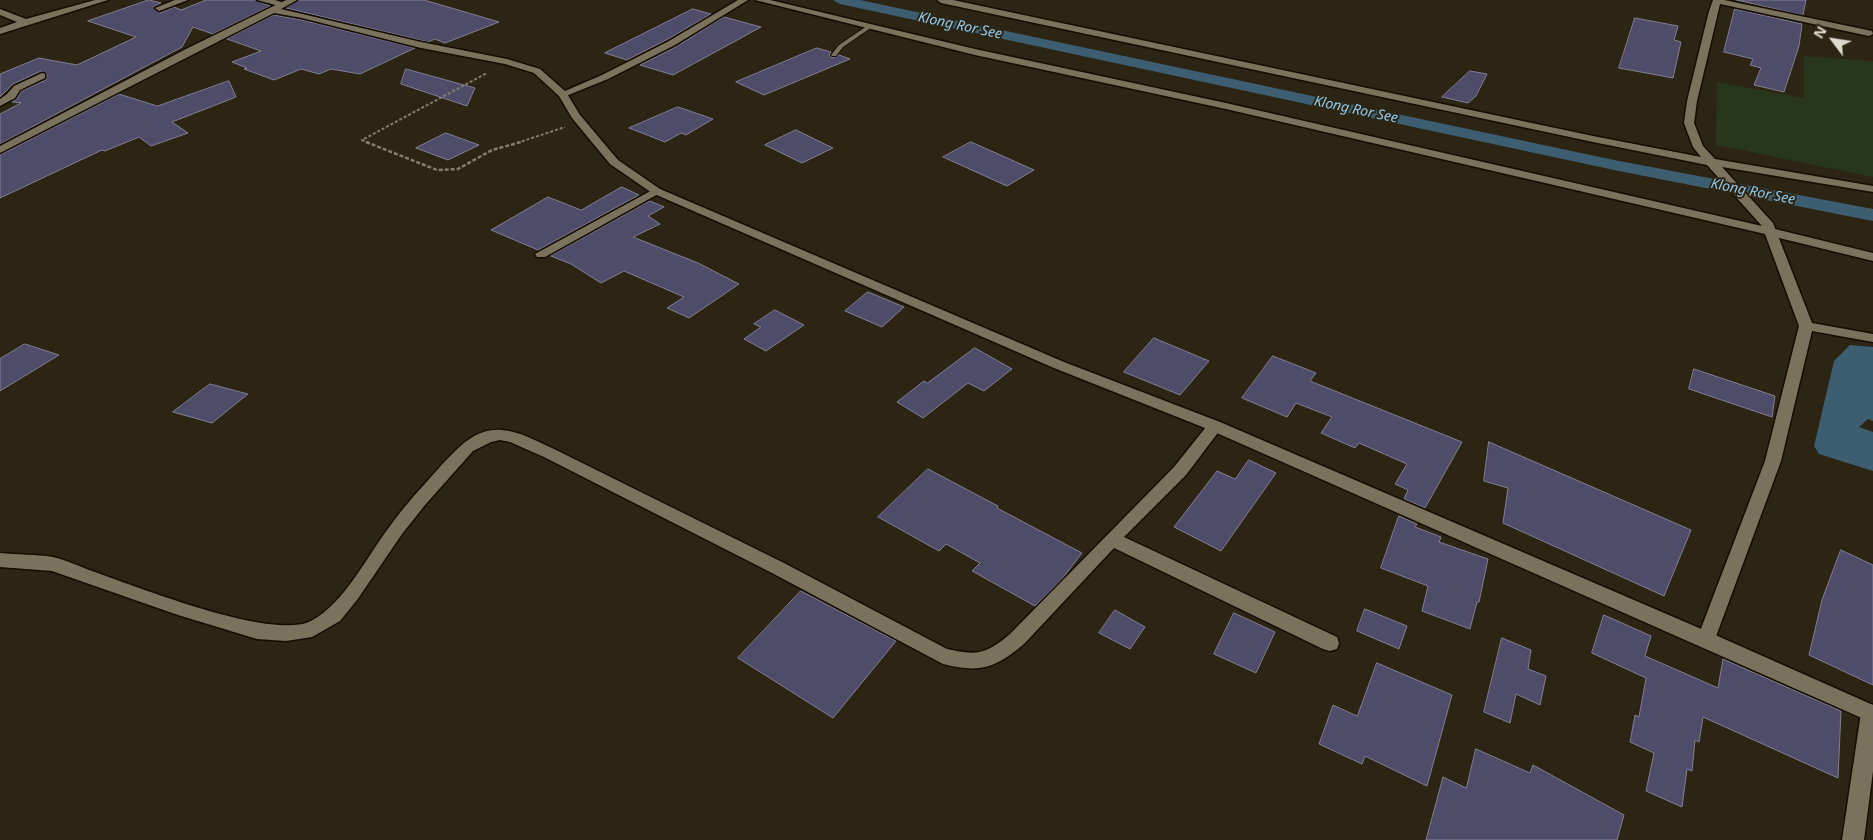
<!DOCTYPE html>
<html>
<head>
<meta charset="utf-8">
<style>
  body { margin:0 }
  #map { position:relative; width:1873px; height:840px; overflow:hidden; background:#2c2513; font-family:"Noto Sans",sans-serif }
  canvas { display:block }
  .north { position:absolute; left:1808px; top:15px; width:50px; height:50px; -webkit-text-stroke:4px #2c2513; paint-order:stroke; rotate:301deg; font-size:14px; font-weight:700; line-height:20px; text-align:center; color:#ddd8cd }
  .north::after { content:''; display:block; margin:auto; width:18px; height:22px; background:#ddd8cd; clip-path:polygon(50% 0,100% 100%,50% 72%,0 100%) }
</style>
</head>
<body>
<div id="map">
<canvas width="1873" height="840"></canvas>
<div class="north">N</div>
</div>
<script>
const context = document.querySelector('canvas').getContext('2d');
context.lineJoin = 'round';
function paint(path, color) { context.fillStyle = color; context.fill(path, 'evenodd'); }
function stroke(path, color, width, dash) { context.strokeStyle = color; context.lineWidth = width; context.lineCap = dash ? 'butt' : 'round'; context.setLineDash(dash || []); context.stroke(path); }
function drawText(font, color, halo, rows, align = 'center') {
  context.font = font + ' "Noto Sans",sans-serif'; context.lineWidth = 4; context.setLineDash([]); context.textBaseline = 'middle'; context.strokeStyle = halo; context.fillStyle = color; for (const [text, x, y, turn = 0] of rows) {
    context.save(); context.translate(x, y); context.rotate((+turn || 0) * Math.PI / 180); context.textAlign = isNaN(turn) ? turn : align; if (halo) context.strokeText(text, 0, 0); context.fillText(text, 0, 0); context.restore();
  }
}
paint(new Path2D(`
  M1804 56 1873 61V177L1716 145 1717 82 1804 98Z`), '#28361b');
paint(new Path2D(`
  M1850 345 1873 347V421L1868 419 1859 427 1873 432V471L1819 454 1814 446 1834 361Z`), '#3d5d71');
paint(new Path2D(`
  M833 0H860L1614 160 1873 209V221L1614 170 840 4Z`), '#3d5d71');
const building = new Path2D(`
  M149 0 161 3 153 7 160 13 174 7 181 10 206 0H255L270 6 213 34 193 27 182 47 0 144V114L21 103 12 102 17 99 21 91 46 80 47 74 41 71 13 84 0 97V74L39 58 77 65 136 37 88 21Z
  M299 0H424L499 22 445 43 435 39 428 42 286 8Z
  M1737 0H1806L1803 15Z
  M693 9 711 14 668 39 627 60 605 53Z
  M1735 9 1802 24 1799 46 1784 92 1754 85 1761 68 1750 65 1753 59 1724 52Z
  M274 15 302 20 415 48 360 74 331 69 319 74 301 69 274 80 244 69 247 68 232 62 261 51 227 39Z
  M724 17 761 27 673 75 640 65 676 47Z
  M1635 18 1678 26 1674 40 1681 42 1673 78 1619 68Z
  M817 48 831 52 829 55 832 58 839 55 850 59 764 95 736 82Z
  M406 69 475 88 467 106 401 84Z
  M1470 71 1487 74 1476 96 1468 103 1442 97Z
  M229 81 236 97 172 122 188 133 151 146 139 137 105 151 102 150 0 198V155L119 94 157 106Z
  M678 107 713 119 686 135 681 133 665 142 629 128Z
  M796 130 833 148 802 163 765 145Z
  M446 133 479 145 448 160 416 148Z
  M971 142 1034 170 1007 186 943 157Z
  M622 187 639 195 538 250 491 230 548 197 581 210Z
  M650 201 664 207 648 216 660 224 633 237 698 263 739 284 689 318 667 308 684 297 624 271 601 283 571 264 551 256Z
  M868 292 904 307 882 327 845 311Z
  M775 310 804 325 766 351 744 339 761 327 754 324Z
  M1154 338 1209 361 1180 395 1124 372Z
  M25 344 59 355 0 391V359Z
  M975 348 1012 369 984 391 968 383 923 418 897 402 924 381 927 383Z
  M1273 356 1316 373 1310 381 1462 442 1425 508 1404 499 1408 490 1395 484 1407 464 1359 443 1355 448 1321 433 1332 417 1296 403 1287 417 1242 398Z
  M1694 369 1775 396 1772 417 1689 389Z
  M210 384 248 394 212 423 173 412Z
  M1489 442 1691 530 1664 596 1503 523 1508 488 1484 481Z
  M1249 460 1276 473 1221 551 1174 527 1217 471 1235 479Z
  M928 469 998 506 997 508 1082 553 1062 579 1035 606 972 571 980 563 946 544 939 551 878 517Z
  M1399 516 1417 524 1415 527 1441 537 1439 542 1488 559 1479 602H1477L1470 629 1422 611 1428 586 1381 568Z
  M1841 550 1873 565V685L1809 655 1822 600Z
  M801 591 896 641 833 718 738 658Z
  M1365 609 1407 626 1399 649 1357 631Z
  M1115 610 1145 627 1130 649 1099 633Z
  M1234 613 1275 632 1256 673 1214 654Z
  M1604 615 1651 636 1645 656 1718 688 1723 659 1841 711 1838 778 1703 717 1699 742 1695 740 1692 771 1687 769 1682 807 1646 791 1654 753 1630 742 1635 715 1639 717 1646 678 1592 653Z
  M1502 638 1531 650 1528 669 1546 676 1540 705 1516 694 1510 723 1484 712Z
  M1377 663 1452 695 1427 786 1365 756 1362 764 1319 744 1333 705 1357 716Z
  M1476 749 1530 773 1533 765 1624 815 1617 840H1426L1443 777 1466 788Z`);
paint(building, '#4f4c6a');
stroke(building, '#817f94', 1);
const service = new Path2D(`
  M867 26 872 27 843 47 836 56H832L831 55 839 45Z`);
const minor = new Path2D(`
  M95 0H108L0 34V28L17 22 0 15V9L26 19Z
  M175 0H188L159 11 155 8Z
  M257 0H275L287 4 283 7Z
  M738 0H748L675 45 608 79 566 96H560L558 94 602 75 669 41Z
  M755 0H770L975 49 1226 103 1762 226 1707 165 1593 142 941 3 937 0H953L1593 136 1701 157 1693 147 1684 123 1687 101 1709 11 1713 0H1724L1872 31 1873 34 1869 36 1720 4 1697 101 1694 123 1703 146 1715 159 1873 186V192L1722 167 1773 223 1812 323 1873 334V342L1812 331 1781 461 1715 639 1713 644 1706 647 1699 644 1697 639 1765 461 1799 326 1765 234 1226 109 975 55Z
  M42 73 45 74V78L20 90 15 98 0 106V99L7 94 14 86Z
  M656 188 662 191 660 193 545 257H537L535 254Z
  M1215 421 1220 422 1223 426 1186 475 1124 537 1337 637 1339 643 1337 649 1330 651 1323 649 1114 548 1024 644C994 669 980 673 943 664L772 573 544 457 510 442 500 440 491 442 473 451 425 505 402 534 357 600 340 621 312 637 286 641 257 639 178 615 52 571 0 567V553C17 555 36 554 53 557 65 560 77 565 89 570 133 585 271 641 311 621 345 603 367 556 390 526 405 505 422 487 439 468 456 450 474 428 501 430 520 431 538 442 554 449L784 563 947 649C978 656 986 654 1010 634L1174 467 1210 422Z
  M1871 704 1873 705V771L1864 840H1842L1861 713 1864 707Z`);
const tertiary = new Path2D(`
  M286 0H297L281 9 421 42 507 59 540 69 566 92 580 115 618 160 660 189 1064 362 1220 422 1713 634 1873 705V723L1210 430 1054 368 652 193 610 164 572 118 559 96 534 73 505 64 421 48 302 18 274 13 0 153V146L188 48Z
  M1771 228 1873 253V261L1767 235 1765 232Z`);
stroke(service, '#150d01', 2);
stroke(minor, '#150d01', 3);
stroke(tertiary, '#150d01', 3);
stroke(new Path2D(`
  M369 143 362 140 487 73
  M517 143 565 127`), '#837d6f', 2, [3, 2]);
stroke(new Path2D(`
  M366 142 437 170 458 169 492 150 521 142`), '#837d6f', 2.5, [4, 2]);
paint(service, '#7b725e');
paint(minor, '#7b725e');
paint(tertiary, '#7b725e');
drawText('italic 14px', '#8fcaef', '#2c2513', [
  ["Klong Ror See",960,26,12],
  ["Klong Ror See",1356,110,12],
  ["Klong Ror See",1753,192,11]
]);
</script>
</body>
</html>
